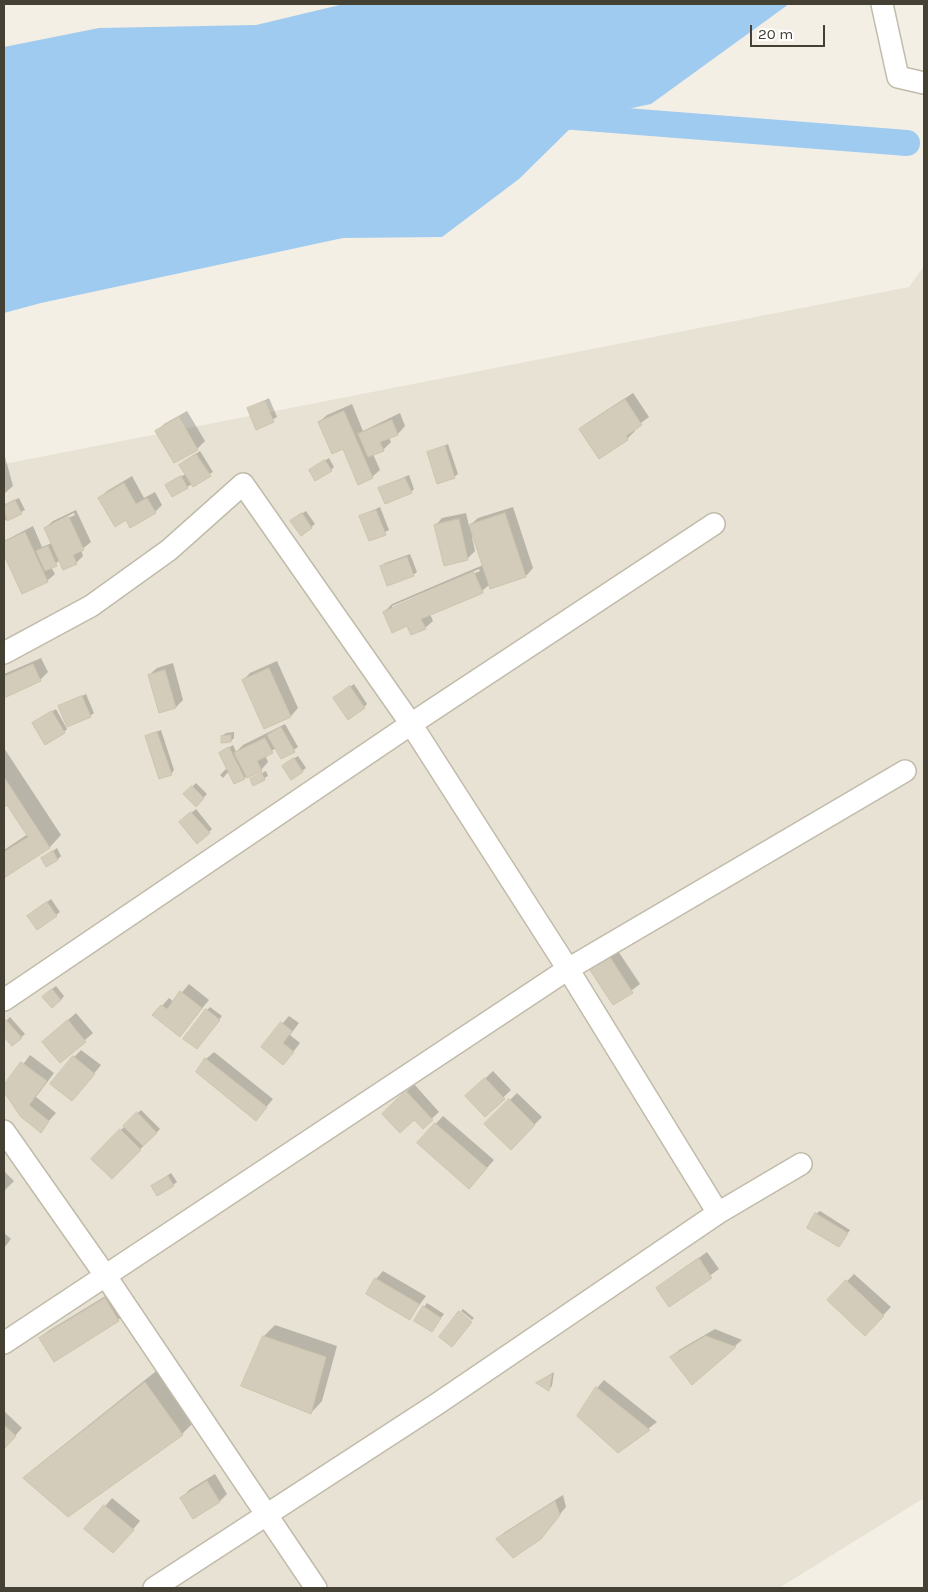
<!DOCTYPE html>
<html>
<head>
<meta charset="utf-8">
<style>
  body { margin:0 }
  #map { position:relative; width:928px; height:1592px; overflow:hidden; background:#f3efe5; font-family:Karla,sans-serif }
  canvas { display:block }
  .frame { position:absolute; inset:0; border:5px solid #454034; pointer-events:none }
  .scale { position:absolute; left:750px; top:25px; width:75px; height:22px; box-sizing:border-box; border:2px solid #454034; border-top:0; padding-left:6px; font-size:15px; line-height:18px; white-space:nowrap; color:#454034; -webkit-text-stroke:4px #fff; paint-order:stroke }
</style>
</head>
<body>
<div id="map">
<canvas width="928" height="1592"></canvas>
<div class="frame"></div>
<div class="scale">20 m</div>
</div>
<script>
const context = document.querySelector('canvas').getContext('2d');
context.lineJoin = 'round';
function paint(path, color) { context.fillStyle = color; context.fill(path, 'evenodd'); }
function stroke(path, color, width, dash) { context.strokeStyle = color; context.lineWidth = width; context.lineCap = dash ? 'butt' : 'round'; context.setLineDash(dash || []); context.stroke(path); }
paint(new Path2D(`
  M924 266V1498L779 1588H4V464L909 287Z`), '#e7e2d3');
paint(new Path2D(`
  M344 4H789L651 104 580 119 519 179 442 237 343 238 41 303 4 313V47L99 28 256 25Z`), '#a0cbf1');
paint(new Path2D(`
  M633 393 649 417 633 429 635 431 627 439 599 457 581 429 589 422Z
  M269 398 277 417 257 428 248 409Z
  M352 404 363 431 400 413 405 426 398 434 389 438 391 442 383 450 373 454 380 470 372 477 319 422 327 415Z
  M187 411 205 441 197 449 175 462 157 431 164 424Z
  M448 444 458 474 454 477 428 453Z
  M200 451 213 472 187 487 170 482 186 474 180 465Z
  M4 453 13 486 4 494Z
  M329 458 334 467 331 470H310Z
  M409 475 414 489 411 492 380 488Z
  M132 476 144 498 155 492 162 505 155 512 126 519 100 498 107 491Z
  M19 498 25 510 4 521V502L6 504Z
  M380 507 389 530 370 540 361 516Z
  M513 507 533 568 526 576 490 584 482 591 430 614 433 621 425 628 408 625 384 612 392 604 483 565 474 537H472L475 551 468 558 445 564 435 526 442 518 466 513 469 526 478 518ZM479 569 480 571 392 609V606Z
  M76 510 91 542 81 550 83 556 76 563 60 560 51 567 55 574 47 581 22 593 4 552V541L33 526 42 547 52 543 45 528 53 521ZM74 513 75 515 53 525V523Z
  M306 511 315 524 301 535 295 518Z
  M410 554 417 572 413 575 382 567 385 563Z
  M41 658 48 672 40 680 4 696V674Z
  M277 661 298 708 291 716 264 727 243 680 250 673Z
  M173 663 183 700 176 707 149 675 157 668Z
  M354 684 367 704 364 707 335 698Z
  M86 694 94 713 90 716 60 706Z
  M56 709 67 729 64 732 33 723Z
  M285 724 298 747 282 758 276 748 265 755 268 762 261 770 244 778 220 753 233 745 236 752 243 745Z
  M161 730 174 770 171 774 147 736Z
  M234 732V738L231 741 222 736 226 733Z
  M4 748 61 835 50 847 4 876V850L28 834 7 803 4 806Z
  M298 756 306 768 302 771 287 763Z
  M226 769 229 771 223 778 220 775Z
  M266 771 268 776 254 784 251 779Z
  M196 783 207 794 196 805 185 794Z
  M196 809 212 829 209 832 184 819Z
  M57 848 61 856 58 859 43 858Z
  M51 899 60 912 56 915 32 913Z
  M618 951 640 984 614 1004 592 970Z
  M189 984 209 1000 180 1035 162 1006 169 998 174 1002Z
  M56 986 64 996 61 1000 47 993Z
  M210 1007 222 1016 200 1044 207 1010Z
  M76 1013 93 1033 60 1062 51 1035Z
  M289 1016 299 1023 290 1035 300 1043 290 1056 262 1047Z
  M10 1017 25 1034 12 1045 4 1035V1023Z
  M81 1050 101 1065 79 1092 74 1057Z
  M214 1052 273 1099 256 1119 206 1059Z
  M30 1055 54 1073 36 1097 56 1113 40 1131 22 1117 4 1090Z
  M493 1071 511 1090 485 1115 467 1096Z
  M414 1084 439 1112 423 1127 414 1118 384 1114Z
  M517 1093 542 1117 511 1148 486 1124Z
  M141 1110 160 1129 112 1178 92 1159Z
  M443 1116 494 1160 476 1180 418 1143Z
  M4 1171 14 1181 4 1191Z
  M171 1173 177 1182 173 1185 152 1186Z
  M820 1211 850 1230 839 1245 816 1214Z
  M4 1233 11 1239 4 1248Z
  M707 1252 719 1269 669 1305 657 1288Z
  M383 1271 426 1296 410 1318 376 1279Z
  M854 1274 891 1307 865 1334 829 1300Z
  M112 1292 126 1312 118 1320 41 1338 48 1331Z
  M427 1303 444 1314 432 1330 424 1307Z
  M463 1309 474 1318 472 1320 461 1311Z
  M275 1325 337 1346 322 1401 311 1413 242 1385 264 1336Z
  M715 1329 742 1340 692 1383 672 1357 679 1350Z
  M160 1368 197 1419 182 1434 25 1478 40 1464Z
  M554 1372 552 1386 548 1390 538 1382Z
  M604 1380 657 1422 619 1451 597 1388Z
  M4 1411 22 1428 4 1448Z
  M215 1474 227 1494 220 1501 182 1498 189 1490Z
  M563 1495 566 1507 540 1538 498 1539 505 1532Z
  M112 1498 140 1521 121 1544 86 1529Z`), '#0003');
stroke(new Path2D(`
  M549 115 907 143`), '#a0cbf1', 26);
const building = new Path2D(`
  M625 399 642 425 626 436 628 440 599 459 579 429Z
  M265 401 274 422 256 430 247 408Z
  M344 411 373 478 358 485 343 449 332 454 318 422Z
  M179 417 198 450 174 463 155 431Z
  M392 420 398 435 380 442 384 451 368 457 358 434Z
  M445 446 455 478 437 484 427 452Z
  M196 454 211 476 193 487 179 465Z
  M325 460 332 471 315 481 309 470Z
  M181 476 188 488 172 497 165 485Z
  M405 478 412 493 385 504 378 488Z
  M124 483 136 504 147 498 156 513 130 528 126 520 115 527 98 498Z
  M15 500 22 514 7 521 4 506Z
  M376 510 386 535 369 541 359 516Z
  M302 513 312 528 301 536 290 521Z
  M505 513 526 577 490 589 469 525Z
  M69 517 84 550 73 555 77 564 63 570 44 528Z
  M459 519 468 560 444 566 434 525Z
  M25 532 48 582 22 594 4 555V542Z
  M48 546 57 566 45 571 36 551Z
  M407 557 414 576 387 586 380 566Z
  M474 572 483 593 421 619 426 629 411 635 407 626 392 633 383 612Z
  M33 664 41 681 4 698V677Z
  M269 668 291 717 264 729 242 680Z
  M165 670 176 708 159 713 148 675Z
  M350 686 365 708 348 720 333 698Z
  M82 696 91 717 67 727 58 706Z
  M52 711 65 733 45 745 32 723Z
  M281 727 295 752 281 759 267 735Z
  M157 732 172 775 159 779 145 736Z
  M231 735V742L221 743V736Z
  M265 738 273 753 257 761 262 771 247 778 234 753Z
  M229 747 245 779 234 784 219 753Z
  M294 758 303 772 291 780 282 766Z
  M262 773 265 780 253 786 250 779Z
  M4 777 50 848 4 878V852L28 837 7 805 4 807Z
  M192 786 204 798 196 807 183 794Z
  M191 812 210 833 197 844 179 822Z
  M53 851 58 860 46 867 41 858Z
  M47 902 57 916 37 930 27 916Z
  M610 957 633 993 613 1005 590 970Z
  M52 989 61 1000 52 1008 42 997Z
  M180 991 202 1008 180 1037 152 1015 161 1005 167 1009Z
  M206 1009 220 1020 197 1049 183 1039Z
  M6 1020 22 1038 12 1046 4 1037V1022Z
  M68 1020 86 1042 60 1063 42 1042Z
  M281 1022 292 1031 283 1043 294 1052 283 1065 261 1047Z
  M73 1056 95 1074 72 1101 50 1084Z
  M205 1058 267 1107 256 1121 196 1072Z
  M21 1062 47 1081 29 1105 49 1121 41 1133 21 1117 4 1092V1085Z
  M485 1078 505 1099 485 1117 465 1096Z
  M406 1091 433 1120 423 1129 414 1120 400 1133 382 1114Z
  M509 1099 535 1125 511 1150 484 1124Z
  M137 1112 157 1133 143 1146 123 1126Z
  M435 1123 487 1168 469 1189 417 1143Z
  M120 1129 141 1150 112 1179 91 1159Z
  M168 1176 174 1186 157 1196 151 1186Z
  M815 1213 848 1233 839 1247 807 1228Z
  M699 1258 712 1278 669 1307 656 1288Z
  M375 1278 419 1304 410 1320 366 1294Z
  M846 1280 884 1316 865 1336 827 1300Z
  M105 1298 119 1321 54 1362 39 1338Z
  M423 1306 441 1318 432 1332 414 1321Z
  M459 1311 472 1322 452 1347 439 1337Z
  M263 1336 326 1357 311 1414 241 1386Z
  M706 1336 736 1347 692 1385 670 1357Z
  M552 1374 549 1391 536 1383Z
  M145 1382 183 1435 68 1517 23 1478Z
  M596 1387 650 1430 618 1453 577 1416Z
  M4 1425 16 1436 4 1449Z
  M207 1481 220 1502 193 1519 180 1498Z
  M555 1501 560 1515 541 1539 513 1558 496 1539Z
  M104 1505 134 1530 113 1553 84 1529Z`);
paint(building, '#d4ccba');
stroke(building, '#cfc4ad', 1);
const minor = new Path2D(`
  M882 4 898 77 924 83
  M4 653 91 606 169 550 243 484 411 724 568 969 718 1213
  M4 1000 411 724 714 524
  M4 1131 105 1275 316 1588
  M4 1343 568 969 905 771
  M154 1588 437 1404 718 1213 801 1164`);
stroke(minor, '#c1bbaa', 24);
stroke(minor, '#fff', 21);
</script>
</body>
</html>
